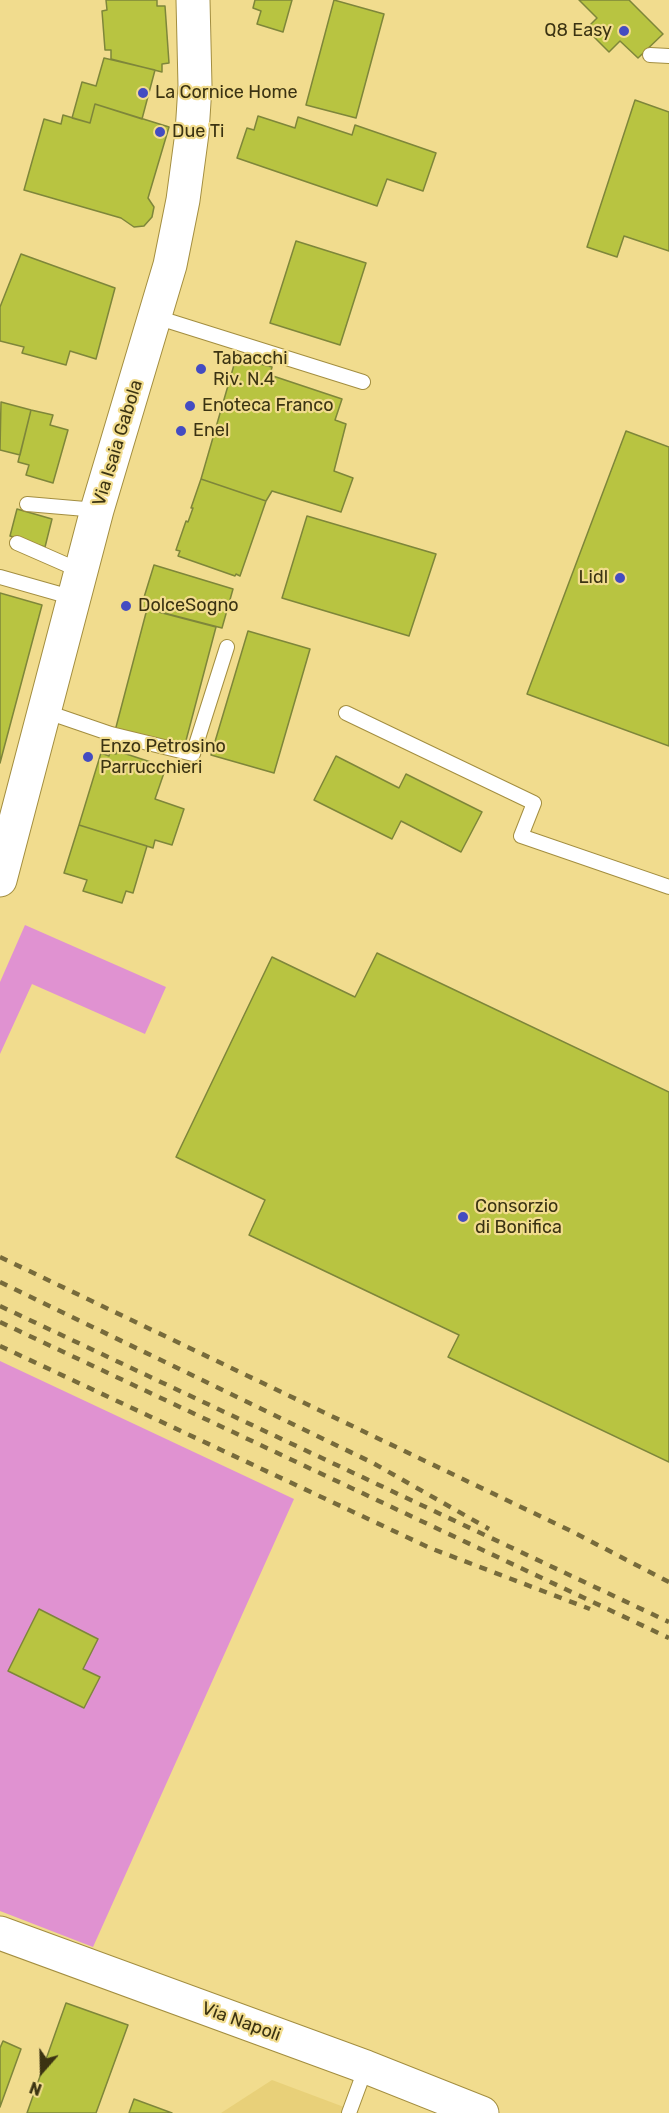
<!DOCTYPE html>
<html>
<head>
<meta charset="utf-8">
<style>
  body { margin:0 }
  #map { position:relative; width:669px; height:2113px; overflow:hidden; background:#f1dc8e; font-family:Rubik,sans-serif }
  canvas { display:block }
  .north { position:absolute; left:12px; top:2041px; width:60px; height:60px; -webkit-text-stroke:4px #f1dc8e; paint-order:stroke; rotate:200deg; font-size:16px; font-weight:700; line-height:24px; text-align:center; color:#3b3312 }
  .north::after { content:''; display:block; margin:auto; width:21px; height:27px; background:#3b3312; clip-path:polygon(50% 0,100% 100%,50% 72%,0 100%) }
</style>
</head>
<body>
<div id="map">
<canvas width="669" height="2113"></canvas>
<div class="north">N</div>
</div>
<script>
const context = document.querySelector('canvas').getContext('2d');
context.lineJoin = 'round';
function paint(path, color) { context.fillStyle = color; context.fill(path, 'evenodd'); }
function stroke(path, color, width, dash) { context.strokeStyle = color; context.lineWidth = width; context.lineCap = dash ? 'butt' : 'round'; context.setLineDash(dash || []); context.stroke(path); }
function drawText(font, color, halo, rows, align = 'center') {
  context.font = font + ' Rubik,sans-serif'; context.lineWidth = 4.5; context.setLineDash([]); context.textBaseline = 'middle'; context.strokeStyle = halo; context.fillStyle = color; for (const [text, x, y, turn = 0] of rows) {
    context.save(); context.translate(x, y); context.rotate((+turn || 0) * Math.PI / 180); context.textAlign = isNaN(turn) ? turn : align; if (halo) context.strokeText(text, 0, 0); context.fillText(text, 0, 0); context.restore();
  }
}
paint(new Path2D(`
  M272 2080 360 2113H221Z`), '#e8d079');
paint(new Path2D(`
  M25 925 166 987 145 1034 32 984 0 1054V982Z
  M0 1361 294 1499 93 1947 0 1911Z`), '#e092d1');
const building = new Path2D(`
  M106 0H157V6H165L169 63 162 64V72L111 59V50H105L102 11 107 10Z
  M255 0H292L283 32 257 24 261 11 253 8Z
  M334 0 384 14 356 118 306 105Z
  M579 0H629L663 34 638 58 620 41 609 52 586 29 597 18Z
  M104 58 155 70 142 119 95 104 90 123 72 118 82 82 96 86Z
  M635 100 669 112V251L624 236 617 257 587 247Z
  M95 104 169 127 148 198 154 207 152 217 144 226 134 227 121 218 24 190 44 119 61 124 63 115 90 123Z
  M258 116 295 128 298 117 352 135 355 125 436 153 423 191 387 179 377 206 237 158 247 128 254 130Z
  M296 241 366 263 340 345 270 323Z
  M21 254 115 288 96 359 70 351 66 365 22 353 24 347 0 341V307Z
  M236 358 272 367 270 375 342 399 335 420 346 424 334 471 353 478 341 512 272 491 266 501 201 479Z
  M1 402 31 410 20 455 0 450Z
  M31 410 53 415 50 425 68 430 53 483 26 475 29 465 18 462Z
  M626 431 669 447V746L527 694Z
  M201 479 266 501 240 576 236 574 235 576 178 556 180 551 176 550 186 521 188 522 193 508H191Z
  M17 509 52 519 45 547 10 536Z
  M307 516 436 554 409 636 282 598Z
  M154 565 233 589 222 628 141 607Z
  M0 593 42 605 0 763Z
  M147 609 216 627 184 748 115 731Z
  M248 631 310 649 274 773 211 755Z
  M117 751 166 767 155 799 184 809 172 845 155 840 153 848 79 825 101 753 109 756 110 752 116 754Z
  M336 756 399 788 406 774 482 812 461 852 401 821 392 839 314 800Z
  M79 825 147 846 133 893 126 891 122 903 83 891 87 880 64 873Z
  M377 953 669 1092V1462L448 1357 459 1335 249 1235 265 1200 176 1157 272 957 355 997Z
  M39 1609 98 1639 83 1669 100 1677 84 1708 8 1671Z
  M66 2003 128 2025 96 2113H27Z
  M3 2041 21 2049 0 2107V2048Z
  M134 2099 172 2113H129Z`);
paint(building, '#b8c441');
stroke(building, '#7e863a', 1.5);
const service = new Path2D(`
  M650 55 669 56
  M156 317 363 382
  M27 504 97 510
  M17 543 81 571
  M0 577 74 598
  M44 711 111 734 193 754 227 647
  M346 713 534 803 521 836 669 887
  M349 2113 366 2067`);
const tertiary = new Path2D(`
  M0 880 97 510 170 265 183 200 192 133 195 86 193 0`);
const secondary = new Path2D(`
  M0 1933 366 2067 482 2113`);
stroke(service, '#a38e40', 16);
stroke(tertiary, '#a38e40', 35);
stroke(secondary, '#a38e40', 35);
stroke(service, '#fff', 14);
stroke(tertiary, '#fff', 33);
stroke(secondary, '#fff', 33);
stroke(new Path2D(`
  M0 1257 569 1530 669 1582
  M0 1282 373 1463 489 1529
  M0 1306 669 1622
  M0 1322 669 1638
  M0 1346 430 1548 590 1609`), '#776b3b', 4.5, [8, 8]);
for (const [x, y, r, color] of [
  [624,31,6,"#444cc1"],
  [143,93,6,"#444cc1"],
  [160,132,6,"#444cc1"],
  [201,369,6,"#444cc1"],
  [190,406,6,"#444cc1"],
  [181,431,6,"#444cc1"],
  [620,578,6,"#444cc1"],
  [126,606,6,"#444cc1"],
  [88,757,6,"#444cc1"],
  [463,1217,6,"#444cc1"]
]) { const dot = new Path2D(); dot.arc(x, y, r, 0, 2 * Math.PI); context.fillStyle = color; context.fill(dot); stroke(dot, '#f1dc8e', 2); }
drawText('18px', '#3b3312', '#f1dc8e', [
  ["Q8 Easy",612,31,"right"],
  ["La Cornice Home",155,93],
  ["Due Ti",172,132],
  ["Tabacchi",213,359],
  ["Riv. N.4",213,380],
  ["Enoteca Franco",202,406],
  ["Enel",193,431],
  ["Lidl",608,578,"right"],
  ["DolceSogno",138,606],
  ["Enzo Petrosino",100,747],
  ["Parrucchieri",100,768],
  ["Consorzio",475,1207],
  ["di Bonifica",475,1228]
], 'left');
drawText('18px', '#3b3312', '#f1dc8e', [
  ["Via Isaia Gabola",118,443,-73],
  ["Via Napoli",241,2022,20]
]);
</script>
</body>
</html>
